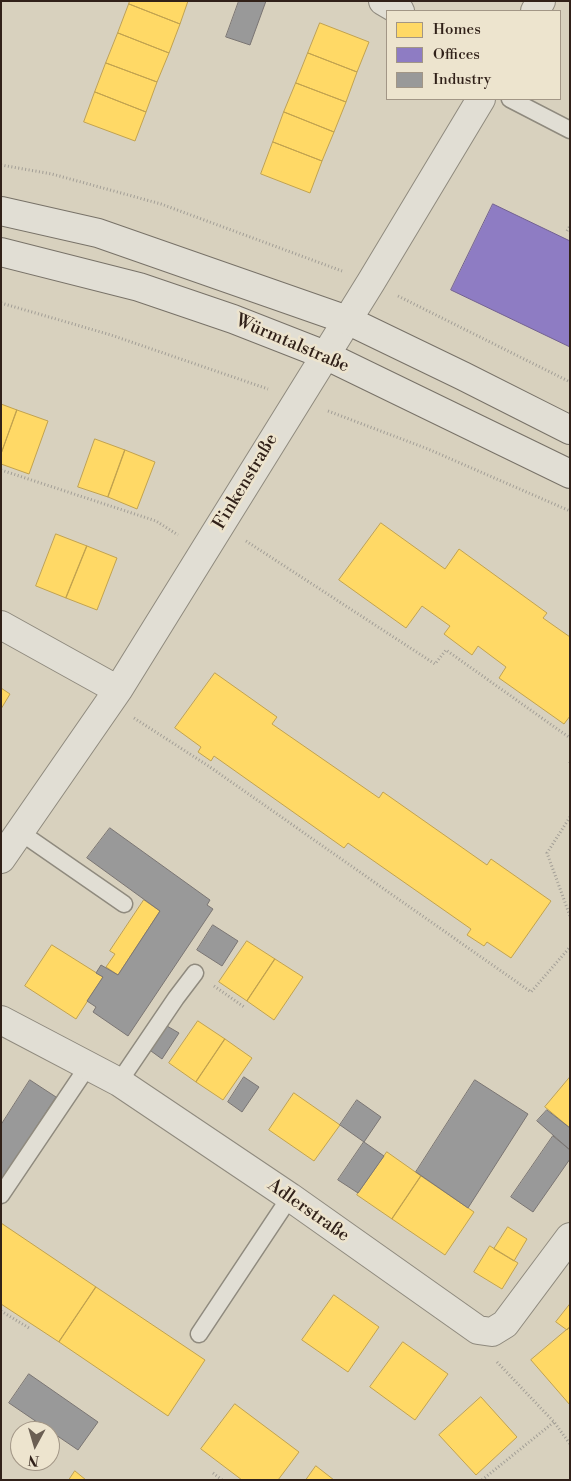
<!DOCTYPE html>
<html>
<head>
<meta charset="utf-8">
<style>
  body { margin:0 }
  #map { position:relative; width:571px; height:1481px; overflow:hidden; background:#d8d1be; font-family:"Libre Bodoni",serif }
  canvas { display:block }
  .frame { position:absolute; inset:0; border:2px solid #312119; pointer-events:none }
  .legend { position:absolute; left:386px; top:10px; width:175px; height:90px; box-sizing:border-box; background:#ede4ce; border:1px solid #a29686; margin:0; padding:6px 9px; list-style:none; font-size:15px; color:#312119 }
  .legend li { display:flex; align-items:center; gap:10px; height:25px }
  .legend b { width:25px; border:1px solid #a29686 }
  .north { position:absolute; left:10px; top:1421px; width:50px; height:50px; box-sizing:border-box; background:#ede4ce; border:1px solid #a29686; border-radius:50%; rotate:186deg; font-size:14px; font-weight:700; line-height:20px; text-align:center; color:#312119 }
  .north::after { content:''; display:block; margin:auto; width:18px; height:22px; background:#6b5f53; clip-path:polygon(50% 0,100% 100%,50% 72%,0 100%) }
</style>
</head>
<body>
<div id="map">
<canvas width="571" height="1481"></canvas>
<div class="frame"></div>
<ul class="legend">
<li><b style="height:14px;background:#ffd966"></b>Homes</li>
<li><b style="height:14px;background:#8e7cc3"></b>Offices</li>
<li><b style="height:14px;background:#999"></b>Industry</li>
</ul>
<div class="north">N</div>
</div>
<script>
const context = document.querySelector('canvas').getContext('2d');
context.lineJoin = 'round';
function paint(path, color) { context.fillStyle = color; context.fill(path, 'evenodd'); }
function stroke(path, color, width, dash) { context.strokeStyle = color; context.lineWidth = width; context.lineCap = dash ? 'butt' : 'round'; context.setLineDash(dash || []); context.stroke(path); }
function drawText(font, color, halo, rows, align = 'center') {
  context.font = font + ' "Libre Bodoni",serif'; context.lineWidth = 5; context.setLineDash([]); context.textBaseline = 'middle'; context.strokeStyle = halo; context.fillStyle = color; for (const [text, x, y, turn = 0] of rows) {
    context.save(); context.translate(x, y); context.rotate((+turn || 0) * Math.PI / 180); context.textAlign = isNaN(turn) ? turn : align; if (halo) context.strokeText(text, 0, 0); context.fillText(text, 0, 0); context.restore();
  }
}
const homes = new Path2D(`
  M130 1H188L180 24 129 4Z
  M129 4 180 24 169 53 118 33Z
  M320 23 369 42 357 72 308 53Z
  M118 33 169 53 157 82 106 63Z
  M308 53 357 72 346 102 296 83Z
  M106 63 157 82 146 112 95 92Z
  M296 83 346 102 334 132 284 112Z
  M95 92 146 112 135 141 84 122Z
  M284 112 334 132 322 161 273 142Z
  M273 142 322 161 310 193 261 174Z
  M1 404 17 410 1 454Z
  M17 410 48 421 29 474 1 464V454Z
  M95 439 125 450 108 497 78 487Z
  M125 450 155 462 137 509 108 497Z
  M381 523 445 569 459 549 547 613 543 618 570 637V716L564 724 499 678 506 667 478 646 472 655 444 634 450 626 422 606 406 628 339 580Z
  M56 534 87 546 66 598 36 586Z
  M87 546 117 558 97 610 66 598Z
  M215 673 277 717 272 724 379 798 383 792 487 865 491 859 551 901 511 958 487 942 484 946 467 935 471 929 348 843 344 848 214 756 211 761 198 752 201 747 175 728Z
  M1 688 10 694 1 709Z
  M144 900 160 911 118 975 106 967 115 954 110 951Z
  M247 941 275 959 247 1001 219 982Z
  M52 945 103 977 76 1019 25 986Z
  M275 959 303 977 274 1020 247 1001Z
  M198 1021 225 1039 196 1082 169 1063Z
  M225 1039 252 1058 223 1100 196 1082Z
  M570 1077V1128L545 1107Z
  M294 1093 340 1125 314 1161 269 1130Z
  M387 1152 421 1176 392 1219 357 1195Z
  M421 1176 474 1212 445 1255 392 1219Z
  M1 1223 96 1287 59 1342 1 1304Z
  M508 1227 527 1239 514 1261 494 1249Z
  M490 1246 518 1263 502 1289 474 1272Z
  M96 1287 205 1360 168 1416 59 1342Z
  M334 1295 379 1327 348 1372 302 1340Z
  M570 1304V1327L567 1330 556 1322Z
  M570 1327V1405L531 1360Z
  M403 1342 448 1374 415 1420 370 1387Z
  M481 1397 517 1437 476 1475 439 1435Z
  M235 1404 299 1452 278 1480H242L201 1449Z
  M316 1466 334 1480H306Z
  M75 1471 86 1480H69Z`);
paint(homes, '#ffd966');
stroke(homes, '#c1a24f', 1);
const offices = new Path2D(`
  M493 204 570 241V347L451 290Z`);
paint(offices, '#8e7cc3');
stroke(offices, '#726190', 1);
const industry = new Path2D(`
  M239 1H266L250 45 226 37Z
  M110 828 210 900 207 905 213 909 128 1036 93 1012 96 1007 87 1001 103 977 96 973 101 965 118 975 160 911 87 858Z
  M213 925 238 941 222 966 197 950Z
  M167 1026 179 1033 162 1059 151 1051Z
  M244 1077 259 1087 242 1112 228 1102Z
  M30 1080 56 1097 1 1181V1125Z
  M475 1080 528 1114 468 1208 416 1172Z
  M357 1100 381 1117 364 1142 340 1125Z
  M547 1110 570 1128V1150L537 1121Z
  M553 1136 570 1150V1159L533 1212 511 1197Z
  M364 1142 384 1156 358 1193 338 1180Z
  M29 1374 98 1422 78 1450 9 1403Z`);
paint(industry, '#999');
stroke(industry, '#7a7573', 1);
const service = new Path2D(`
  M510 99 570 130
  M20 832 124 904
  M119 1082 176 998 195 973
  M1 1195 88 1066
  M199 1334 290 1197`);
const minor = new Path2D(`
  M383 1 400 11
  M535 11 541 1
  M1 625 118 690
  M1 859 118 690 371 282 481 99
  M1 1020 119 1082 290 1197 478 1330 492 1332 505 1324 570 1237`);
const secondary = new Path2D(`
  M1 211 98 233 347 320 463 376 570 430
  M1 252 139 287 233 319 325 355 570 474`);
stroke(service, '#8f8a7e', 19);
stroke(minor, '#8f8a7e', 30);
stroke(secondary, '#787268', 30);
stroke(new Path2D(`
  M1 165 52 174 161 204 342 271
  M567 231 570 226
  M398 296 570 382
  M1 303 111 335 268 389
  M328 411 428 449 570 511
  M1 470 156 521 178 535
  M246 541 435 664 446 650 570 738
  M134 718 210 767 531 992 570 947
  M570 762V764
  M570 817 547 853 570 916
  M214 986 244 1007
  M1 1311 29 1328
  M497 1362 554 1422 570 1444
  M213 1473 222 1480
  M482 1480 554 1422`), '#a29e96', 3, [1, 2.5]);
stroke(service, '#e1ded4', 16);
stroke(minor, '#e1ded4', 28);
stroke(secondary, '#e1ded4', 28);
drawText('18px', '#312119', '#ede4ce', [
  ["Würmtalstraße",292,344,23],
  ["Finkenstraße",246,482,-59],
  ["Adlerstraße",308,1211,35]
]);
</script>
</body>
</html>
